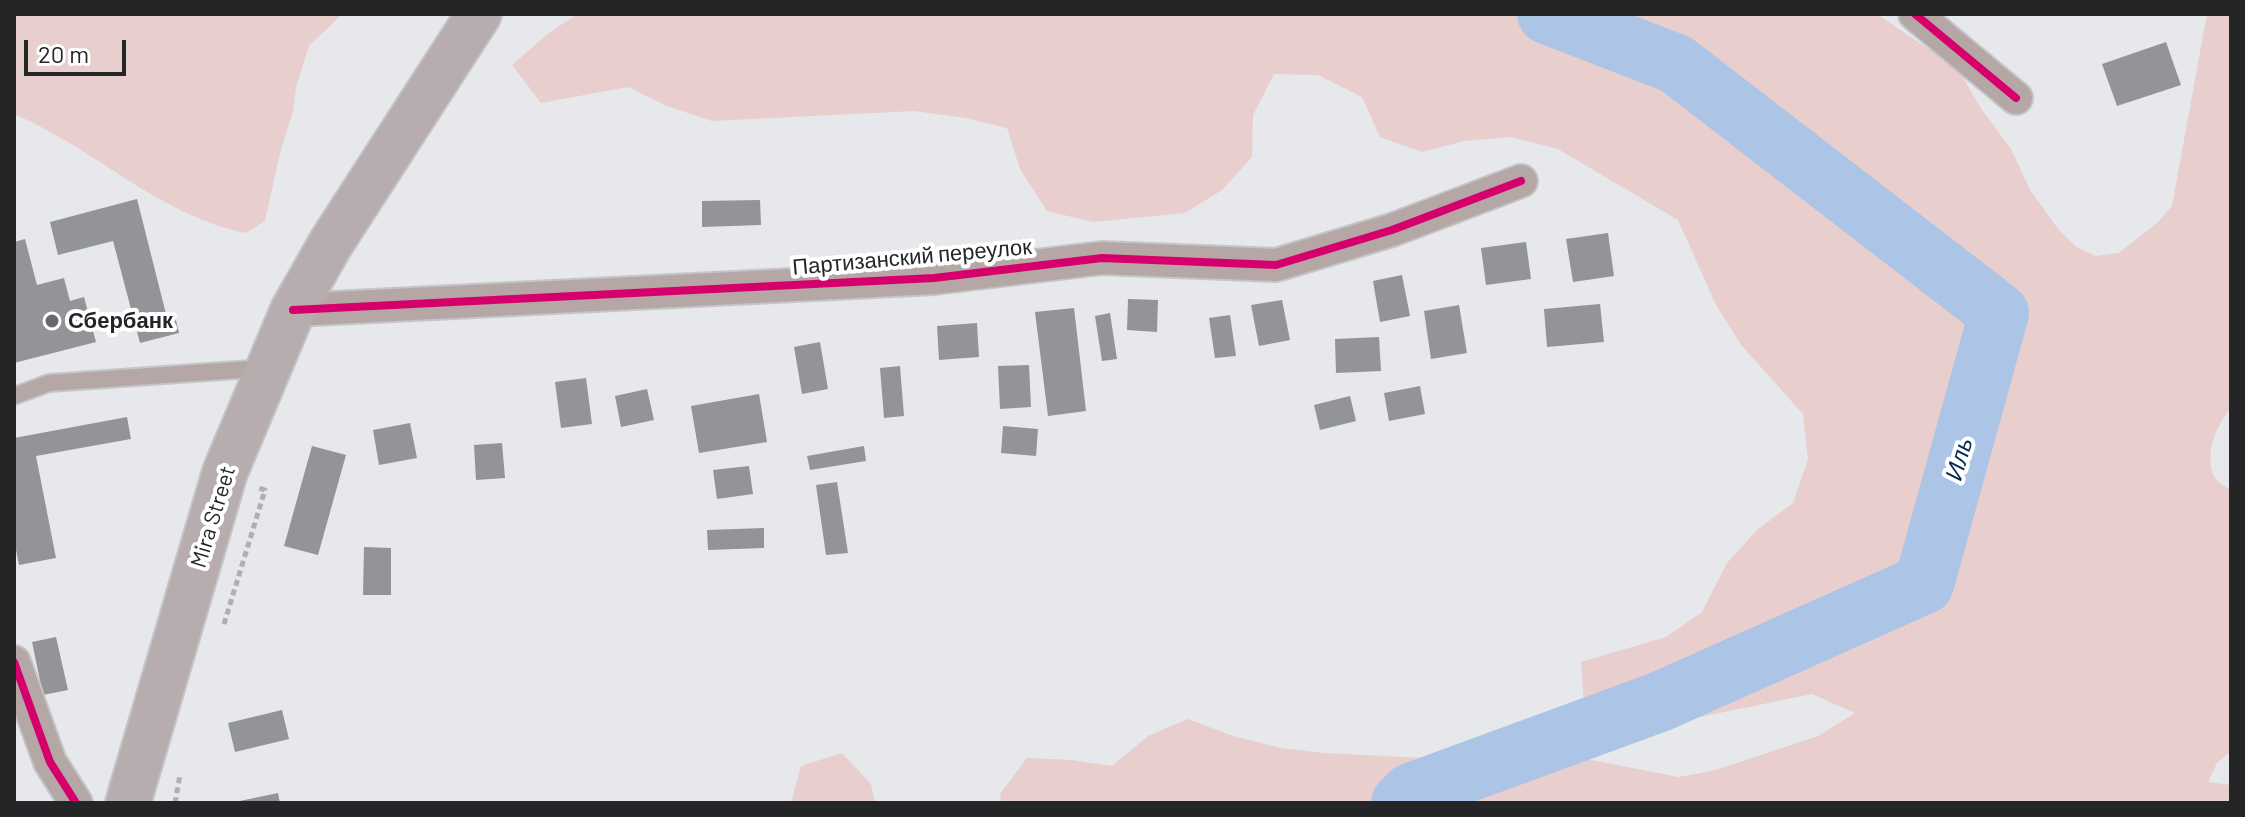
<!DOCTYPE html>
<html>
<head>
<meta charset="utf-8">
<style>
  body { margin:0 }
  #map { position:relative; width:2245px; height:817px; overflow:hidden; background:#e6e8eb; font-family:Barlow,sans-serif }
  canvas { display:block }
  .frame { position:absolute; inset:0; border:16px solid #232527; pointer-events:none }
  .scale { position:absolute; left:24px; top:40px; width:102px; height:36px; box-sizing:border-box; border:4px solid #232527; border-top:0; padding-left:10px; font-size:24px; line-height:28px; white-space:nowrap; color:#232527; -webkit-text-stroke:6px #fff; paint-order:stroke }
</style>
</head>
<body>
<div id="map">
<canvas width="2245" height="817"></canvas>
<div class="frame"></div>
<div class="scale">20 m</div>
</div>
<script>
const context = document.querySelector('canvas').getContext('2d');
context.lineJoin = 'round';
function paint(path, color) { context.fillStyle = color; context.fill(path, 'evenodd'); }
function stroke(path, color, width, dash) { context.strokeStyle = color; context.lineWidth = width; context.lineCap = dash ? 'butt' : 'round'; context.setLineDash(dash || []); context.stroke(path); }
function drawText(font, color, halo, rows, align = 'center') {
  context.font = font + ' Barlow,sans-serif'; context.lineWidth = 8; context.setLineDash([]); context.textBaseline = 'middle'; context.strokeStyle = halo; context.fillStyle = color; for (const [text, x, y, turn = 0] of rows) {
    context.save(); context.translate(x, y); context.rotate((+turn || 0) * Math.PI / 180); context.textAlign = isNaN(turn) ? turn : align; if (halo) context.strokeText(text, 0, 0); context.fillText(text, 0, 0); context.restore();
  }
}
paint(new Path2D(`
  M14 14H342L309 46 296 87 293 111 280 153 265 221 246 233C160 216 94 148 14 114Z
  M577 14H1877L1958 69 1980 107 2011 149 2030 190 2058 229 2076 247 2096 256 2119 253 2158 222 2172 206 2207 14H2231V409C2216 423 2203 458 2215 478 2218 483 2227 487 2231 491V751L2217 763 2208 782 2231 785V803H1001L1000 794 1027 758 1071 760 1112 766 1148 736 1188 719 1233 736 1281 748 1324 753 1565 765 1587 759 1678 777 1701 773 1722 768 1818 736 1855 713 1812 694 1671 723 1628 724 1584 705 1581 662 1666 637 1702 612 1727 563 1757 530 1793 503 1808 459 1803 414 1742 346 1716 305 1678 220 1558 149 1511 137 1464 141 1422 152 1380 137 1362 97 1318 75 1274 74 1253 115 1252 157 1222 190 1185 213 1093 222 1047 211 1020 169 1007 128 966 118 914 111 712 121 667 106 628 87 541 103 512 65 549 33Z
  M842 753 871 784 875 803H791L801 766Z`), '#e8cecd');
stroke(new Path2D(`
  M1401 803 1411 793 1659 702 1924 584 1999 313 1676 64 1547 14`), '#acc4e5', 60);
paint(new Path2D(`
  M2166 42 2181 85 2117 106 2102 64Z
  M137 199 166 314 174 312 179 333 140 343 113 241 58 255 50 222Z
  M760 200 761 225 702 227V201Z
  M1608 233 1614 276 1573 282 1566 239Z
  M25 239 37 285 64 278 70 301 84 297 96 342 14 363V242Z
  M1526 242 1531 279 1486 285 1481 248Z
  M1402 275 1410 316 1380 322 1373 281Z
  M1128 299 1158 300 1157 332 1127 330Z
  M1282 300 1290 340 1259 346 1251 305Z
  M1600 304 1604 342 1547 347 1544 309Z
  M1459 305 1467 353 1431 359 1424 311Z
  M1074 308 1086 411 1048 416 1035 312Z
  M1110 313 1117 359 1102 361 1095 316Z
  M1230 315 1236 356 1215 358 1209 318Z
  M977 323 979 357 939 360 937 326Z
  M1379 337 1381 371 1336 373 1335 339Z
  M820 342 828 389 802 394 794 347Z
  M1029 365 1031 407 1000 409 998 366Z
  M900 366 904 416 884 418 880 368Z
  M586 378 592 424 561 428 555 382Z
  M1420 386 1425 414 1389 421 1384 393Z
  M647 389 654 420 621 427 615 396Z
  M759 394 767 442 699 453 691 406Z
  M1350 396 1356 421 1320 430 1314 405Z
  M127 417 131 439 36 456 56 558 19 565 14 540V438Z
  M410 423 417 458 379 465 373 430Z
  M1003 426 1038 429 1036 456 1001 453Z
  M502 443 505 478 476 480 474 445Z
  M312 446 346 455 318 555 284 546Z
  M864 446 866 461 810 470 807 456Z
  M749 466 753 494 717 499 713 470Z
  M837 482 848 553 826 555 816 485Z
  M764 528V548L708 550 707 530Z
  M364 547 391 548V595H363Z
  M56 637 68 690 43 695 32 642Z
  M282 710 289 739 235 752 228 723Z
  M278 793 280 803H235V802Z`), '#929497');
const lane = new Path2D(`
  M14 396 49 383 266 368`);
const street = new Path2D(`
  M1915 14 2016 98
  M293 310 934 278 1102 258 1276 265 1392 230 1521 181
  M14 662 50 762 76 803`);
const highway = new Path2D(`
  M128 803 225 472 293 310 331 243 479 14`);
stroke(lane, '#c4c5c7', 20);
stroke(street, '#c4c5c7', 36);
stroke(highway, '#c4c5c7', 48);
stroke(new Path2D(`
  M224 624 265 490 259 488
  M175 803 180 775`), '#b4adae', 5, [6, 4]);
stroke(lane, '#b5a7a5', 16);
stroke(street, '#b5a7a5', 32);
stroke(highway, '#b7acae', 44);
stroke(new Path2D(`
  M1915 14 2016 98
  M293 310 934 278 1102 258 1276 265 1392 230 1521 181
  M14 662 50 762 76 803`), '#d6006c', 8);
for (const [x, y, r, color] of [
  [52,321,8,"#67696c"]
]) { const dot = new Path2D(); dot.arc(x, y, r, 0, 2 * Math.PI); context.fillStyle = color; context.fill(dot); stroke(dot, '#fff', 3); }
drawText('22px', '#232527', '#fff', [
  ["Партизанский переулок",912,257,-5],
  ["Mira Street",213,517,-73]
]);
drawText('bold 22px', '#232527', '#fff', [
  ["Сбербанк",68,321]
], 'left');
drawText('italic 24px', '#072b53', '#fff', [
  ["Иль",1959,459,-74]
]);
</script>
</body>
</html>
